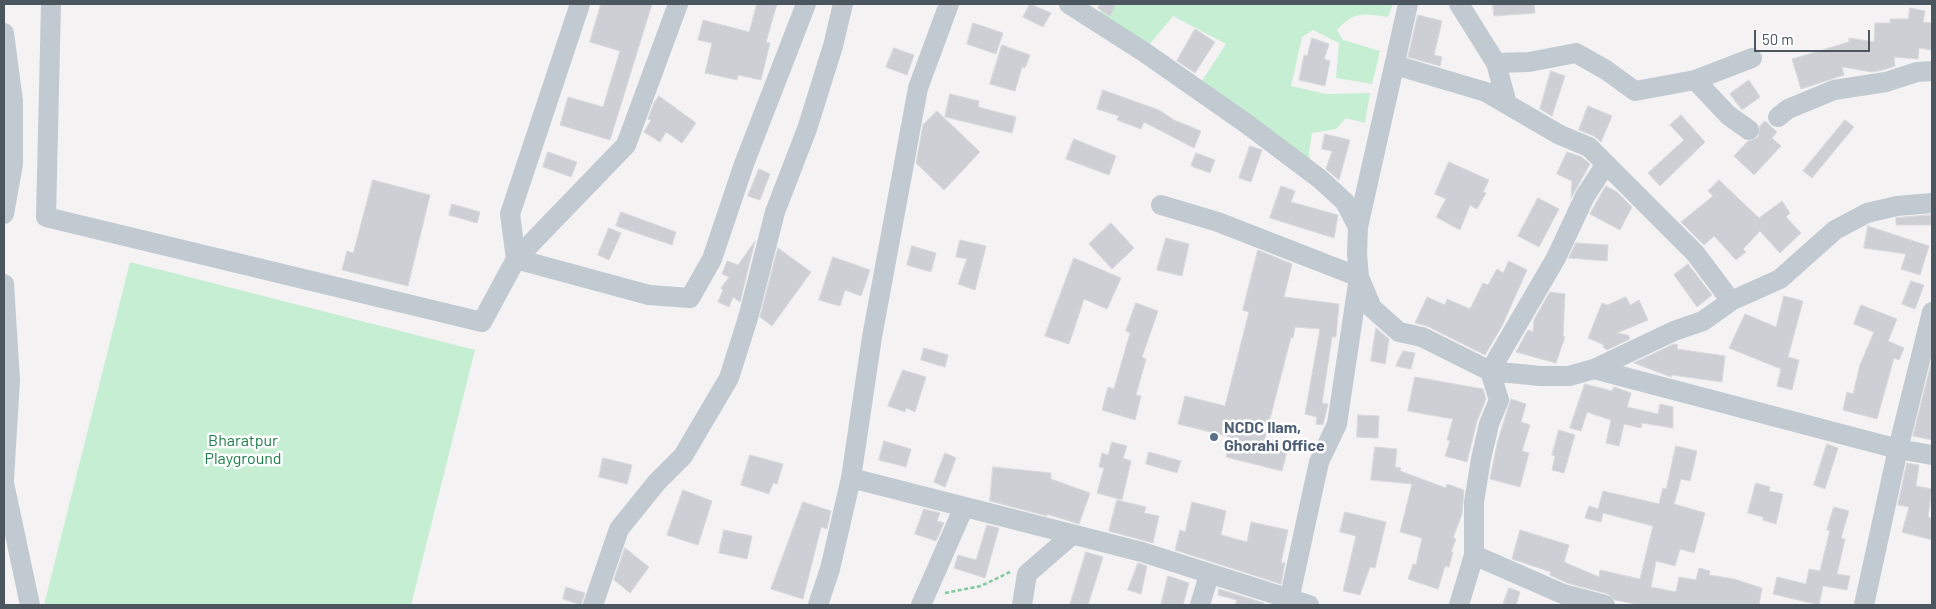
<!DOCTYPE html>
<html>
<head>
<meta charset="utf-8">
<style>
  body { margin:0 }
  #map { position:relative; width:1936px; height:609px; overflow:hidden; background:#f4f2f3; font-family:Barlow,sans-serif }
  canvas { display:block }
  .frame { position:absolute; inset:0; border:5px solid #4b565f; pointer-events:none }
  .scale { position:absolute; left:1754px; top:30px; width:116px; height:22px; box-sizing:border-box; border:2px solid #4b565f; border-top:0; padding-left:6px; font-size:15px; line-height:18px; white-space:nowrap; color:#4b565f; -webkit-text-stroke:4px #fff; paint-order:stroke }
</style>
</head>
<body>
<div id="map">
<canvas width="1936" height="609"></canvas>
<div class="frame"></div>
<div class="scale">50 m</div>
</div>
<script>
const context = document.querySelector('canvas').getContext('2d');
context.lineJoin = 'round';
function paint(path, color) { context.fillStyle = color; context.fill(path, 'evenodd'); }
function stroke(path, color, width, dash) { context.strokeStyle = color; context.lineWidth = width; context.lineCap = dash ? 'butt' : 'round'; context.setLineDash(dash || []); context.stroke(path); }
function drawText(font, color, halo, rows, align = 'center') {
  context.font = font + ' Barlow,sans-serif'; context.lineWidth = 5; context.setLineDash([]); context.textBaseline = 'middle'; context.strokeStyle = halo; context.fillStyle = color; for (const [text, x, y, turn = 0] of rows) {
    context.save(); context.translate(x, y); context.rotate((+turn || 0) * Math.PI / 180); context.textAlign = isNaN(turn) ? turn : align; if (halo) context.strokeText(text, 0, 0); context.fillText(text, 0, 0); context.restore();
  }
}
paint(new Path2D(`
  M1105 4H1393L1388 17C1363 14 1355 10 1337 30L1343 40 1380 51 1372 84 1336 78 1339 43 1313 30 1302 37 1291 86 1326 94 1370 93 1365 123 1346 118 1336 129 1312 133 1309 152 1311 173 1196 90 1226 44 1173 16 1144 51 1097 17Z
  M130 262 475 350 411 605H44Z`), '#c5eed3');
const building = new Path2D(`
  M601 4H652L610 140 560 125 568 97 603 107 620 51 590 42Z
  M757 4H777L766 42 770 43 761 80 738 75 737 80 705 73 712 43 698 40 703 20 749 32Z
  M1030 4 1051 13 1043 27 1023 17Z
  M1100 4H1116L1110 16 1098 8Z
  M1493 4H1534L1535 13 1494 16Z
  M1910 8 1925 11 1923 22 1932 23V50L1919 48 1918 59 1894 57 1895 66 1883 70 1872 72 1842 67 1844 75 1801 89 1792 59 1849 42V38L1874 42 1875 23H1890V19H1908Z
  M1418 15 1442 21 1434 55 1442 57 1440 66 1408 57Z
  M973 23 1003 33 996 54 967 44Z
  M1195 29 1215 42 1195 73 1177 61Z
  M1312 38 1329 44 1324 59 1330 61 1325 86 1299 80 1304 55 1307 56Z
  M1002 45 1030 55 1025 68 1022 67 1015 91 990 84Z
  M894 48 914 55 907 75 886 67Z
  M1551 71 1565 76 1552 116 1540 109Z
  M1749 80 1760 97 1742 110 1730 94Z
  M1103 90 1159 110 1174 120 1201 131 1194 148 1144 122 1141 129 1117 120 1119 116 1097 109Z
  M950 94 979 101 978 107 1016 117 1012 133 945 117Z
  M659 96 696 123 682 143 666 132 660 142 644 132 651 120 648 119 654 103Z
  M1588 106 1612 116 1601 142 1594 136 1579 130Z
  M937 111 980 152 944 190 916 163 923 125Z
  M1681 115 1705 142 1660 186 1648 173 1684 140 1670 125Z
  M1845 120 1854 127 1812 178 1803 171Z
  M1765 121 1777 132 1772 138 1781 146 1754 175 1734 156 1747 142 1758 137 1760 126Z
  M1325 134 1350 140 1339 180 1326 169 1332 151 1322 149Z
  M1074 139 1116 156 1109 175 1066 159Z
  M1250 146 1262 150 1251 182 1239 178Z
  M548 152 577 162 571 177 543 167Z
  M1567 152 1582 157 1590 164 1571 198 1572 181 1557 174Z
  M1196 153 1215 160 1210 173 1191 166Z
  M1449 162 1489 180 1483 192 1486 193 1477 209 1470 205 1460 230 1436 217 1446 199 1435 194Z
  M759 169 770 174 760 200 748 196Z
  M373 180 430 195 408 286 342 270 347 251 353 253Z
  M1719 180 1759 218 1782 201 1790 213 1786 217 1801 233 1780 253 1760 231 1743 249 1746 252 1736 260 1714 236 1704 245 1681 222 1713 196 1708 191Z
  M1281 186 1295 191 1291 202 1338 215 1334 238 1270 218Z
  M1606 186 1617 192 1632 207 1620 230 1590 214Z
  M1538 198 1559 209 1539 247 1518 236Z
  M452 204 480 212 477 223 449 215Z
  M621 212 676 232 672 245 616 226Z
  M1932 215V225H1896V218Z
  M1111 223 1134 248 1112 269 1089 244Z
  M1868 226 1929 246 1920 275 1901 269 1906 254 1864 248Z
  M609 228 621 233 609 260 598 255Z
  M1166 238 1189 244 1182 276 1157 270Z
  M960 240 986 246 975 290 958 284 967 259 956 257Z
  M755 241 740 302 733 297 729 307 718 302 723 290 721 288 729 277 722 274 727 261 738 265Z
  M1576 243 1608 245 1607 261 1569 258Z
  M912 246 936 253 931 272 907 265Z
  M778 248 811 272 772 326 760 317Z
  M1258 250 1292 264 1284 297 1339 304 1336 337H1332L1322 403 1328 404 1323 425 1316 424 1317 417 1305 414 1320 329 1295 327 1293 338 1291 337 1265 438 1289 444 1282 471 1226 457 1231 437 1178 424 1185 396 1225 406 1249 312 1243 310Z
  M833 257 870 270 861 296 845 290 840 306 819 300Z
  M1074 258 1121 278 1107 309 1084 299 1069 344 1045 336Z
  M1509 261 1527 270 1502 326 1485 355 1427 326 1415 323 1427 297 1445 305 1447 299 1470 309 1483 283 1488 285 1497 269 1503 273Z
  M1688 264 1712 295 1697 307 1674 275Z
  M1911 281 1924 285 1915 309 1902 304Z
  M1550 292 1565 294 1563 336 1565 337 1556 363 1516 352 1528 330 1533 332 1534 320Z
  M1784 296 1803 301 1788 357 1799 360 1792 390 1777 386 1781 369 1729 348 1745 314 1776 327Z
  M1626 297 1630 305 1639 300 1648 320 1617 333 1628 335 1630 339 1607 350 1603 347 1604 345 1588 338 1602 303 1607 305Z
  M1136 303 1158 311 1142 357 1146 359 1136 395 1141 396 1135 420 1102 410 1108 387 1114 389 1130 333 1126 331Z
  M1861 305 1897 319 1888 341 1904 348 1899 360 1894 358 1877 419 1843 410 1847 392 1853 394 1860 365 1874 332 1854 324Z
  M1376 328 1389 339 1385 364 1371 361Z
  M1674 344 1678 345 1677 349 1725 356 1722 382 1672 375 1671 377 1634 363Z
  M924 348 948 355 945 367 921 360Z
  M1403 351 1415 353 1411 369 1396 366Z
  M1932 360V440L1913 436Z
  M903 370 926 377 915 412 906 408 905 412 888 406Z
  M1415 377 1483 389 1486 399 1477 421 1467 462 1445 456 1450 441 1447 440 1453 419 1408 411Z
  M1585 384 1612 391 1614 387 1631 393 1627 407 1658 414 1660 404 1673 407V428L1642 423 1641 428 1624 424 1619 446 1606 443 1611 420 1587 412 1581 431 1570 428Z
  M1511 399 1526 404 1521 422 1530 425 1522 451 1529 453 1520 487 1490 479 1497 444Z
  M1358 415 1379 416 1378 438 1357 437Z
  M1559 430 1575 435 1564 473 1552 470 1555 456 1552 455Z
  M884 441 911 449 906 467 879 460Z
  M1112 442 1127 446 1123 458 1131 461 1122 500 1097 493 1104 468 1099 467 1102 453 1108 455Z
  M1827 444 1838 448 1825 489 1814 485Z
  M1676 446 1697 451 1690 481 1681 479 1674 504 1705 513 1694 553 1680 549 1675 566 1656 561 1651 587 1676 592 1679 577 1696 580 1699 568 1710 571 1709 575 1734 579 1762 588 1759 605H1640L1615 600 1608 594 1567 583 1550 575 1551 572 1512 559 1520 530 1569 545 1564 562 1599 577 1600 570 1640 579 1653 526 1603 513 1601 522 1585 518 1589 506 1598 509 1603 491 1659 504 1663 488 1666 489Z
  M1375 447 1397 449 1395 467 1401 468 1400 471 1446 488 1447 484 1464 490 1462 514 1453 538 1456 539 1451 552H1453L1449 567 1445 566 1438 589 1408 579 1413 564 1416 565 1422 538 1400 532 1412 484 1371 480Z
  M1149 452 1181 461 1177 473 1146 464Z
  M945 453 956 458 945 487 934 482Z
  M750 455 783 464 777 484 773 483 769 494 741 485Z
  M603 458 632 465 627 484 599 477Z
  M1907 463 1919 465 1916 486 1932 489 1928 517 1932 519V540L1902 532 1909 507 1898 505Z
  M993 467 1051 473V479L1090 493 1079 524 1047 514V516L990 501Z
  M1756 483 1770 487 1769 491 1783 494 1776 524 1763 520V517L1748 513Z
  M683 490 712 501 698 545 667 535Z
  M1117 500 1146 507 1144 513 1159 516 1153 543 1109 531Z
  M803 502 831 511 827 529 821 527 803 599 771 589Z
  M1192 502 1226 511 1221 535 1247 542 1251 522 1288 530 1281 563H1285L1281 584 1175 550 1180 530 1185 532Z
  M1834 507 1849 511 1841 538 1845 539 1837 574 1850 576 1847 590 1823 586 1819 605 1773 594 1777 577 1806 584 1809 569 1820 571 1830 530H1827Z
  M924 509 940 513 937 521 944 523 936 541 915 534Z
  M1345 512 1386 522 1375 568 1370 567 1360 595 1343 591 1356 536 1340 532Z
  M987 525 999 528 985 578 954 568 958 555 976 560Z
  M724 530 752 536 747 559 719 553Z
  M625 548 649 567 630 593 614 580Z
  M1086 552 1103 557 1088 605H1070Z
  M1138 563 1147 566 1141 594 1128 590Z
  M1168 576 1189 583 1183 605H1161Z
  M566 587 585 593 581 605 563 599Z
  M1509 588 1520 592 1516 605H1503Z
  M1219 589 1264 603 1263 605H1235L1237 600 1218 595Z`);
paint(building, '#cdcfd4');
stroke(building, '#d7d9dd', 1);
stroke(new Path2D(`
  M945 593 981 586 1010 572`), '#7fcaa1', 2.5, [4, 2.5]);
stroke(new Path2D(`
  M51 4 46 217 482 322 516 259 626 145 678 4
  M580 4 510 214 516 259 649 295 690 298 712 259 744 164 806 4
  M1069 4 1144 52 1247 124 1320 179 1345 202 1358 227
  M1408 4 1358 227 1357 254 1359 277 1372 308 1399 332 1422 337 1490 371 1540 376H1569L1594 369 1674 331 1703 321 1731 301 1780 279 1835 230 1867 213 1897 206 1932 203
  M1459 4 1496 63 1507 104
  M4 33 13 101V164L4 214
  M1496 63 1529 62 1576 53 1606 70 1635 91 1695 80 1752 58
  M1395 65 1486 92 1560 135 1589 147 1695 253 1731 301
  M1695 80 1728 115 1749 130
  M1778 117 1788 109 1834 90 1886 82 1917 72 1932 71
  M1161 205 1218 222 1359 277 1337 424 1319 462 1288 605
  M4 284 10 380 4 479
  M1594 369 1898 449 1932 455
  M851 478 1142 552 1309 605
  M4 483 30 605
  M1474 555 1563 594 1605 605
  M593 605 619 529 657 482 683 456 729 378 748 318 775 212 807 129 833 46 843 4
  M818 605 830 569 851 478 872 337 918 88 949 4
  M921 605 964 507
  M1022 605 1027 574 1072 535
  M1200 605 1209 575
  M1459 605 1474 555V502L1481 459 1489 424 1499 400 1490 371 1556 258 1585 196 1606 164
  M1864 605 1898 449 1932 312`), '#c1cad0', 20);
for (const [x, y, r, color] of [
  [1214,437,5,"#5c6f8a"]
]) { const dot = new Path2D(); dot.arc(x, y, r, 0, 2 * Math.PI); context.fillStyle = color; context.fill(dot); stroke(dot, '#fff', 2); }
drawText('bold 16px', '#4e5e75', '#fff', [
  ["NCDC Ilam,",1224,428],
  ["Ghorahi Office",1224,446]
], 'left');
drawText('16px', '#1e7e49', '#fff', [
  ["Bharatpur",243,441],
  ["Playground",243,459]
]);
</script>
</body>
</html>
